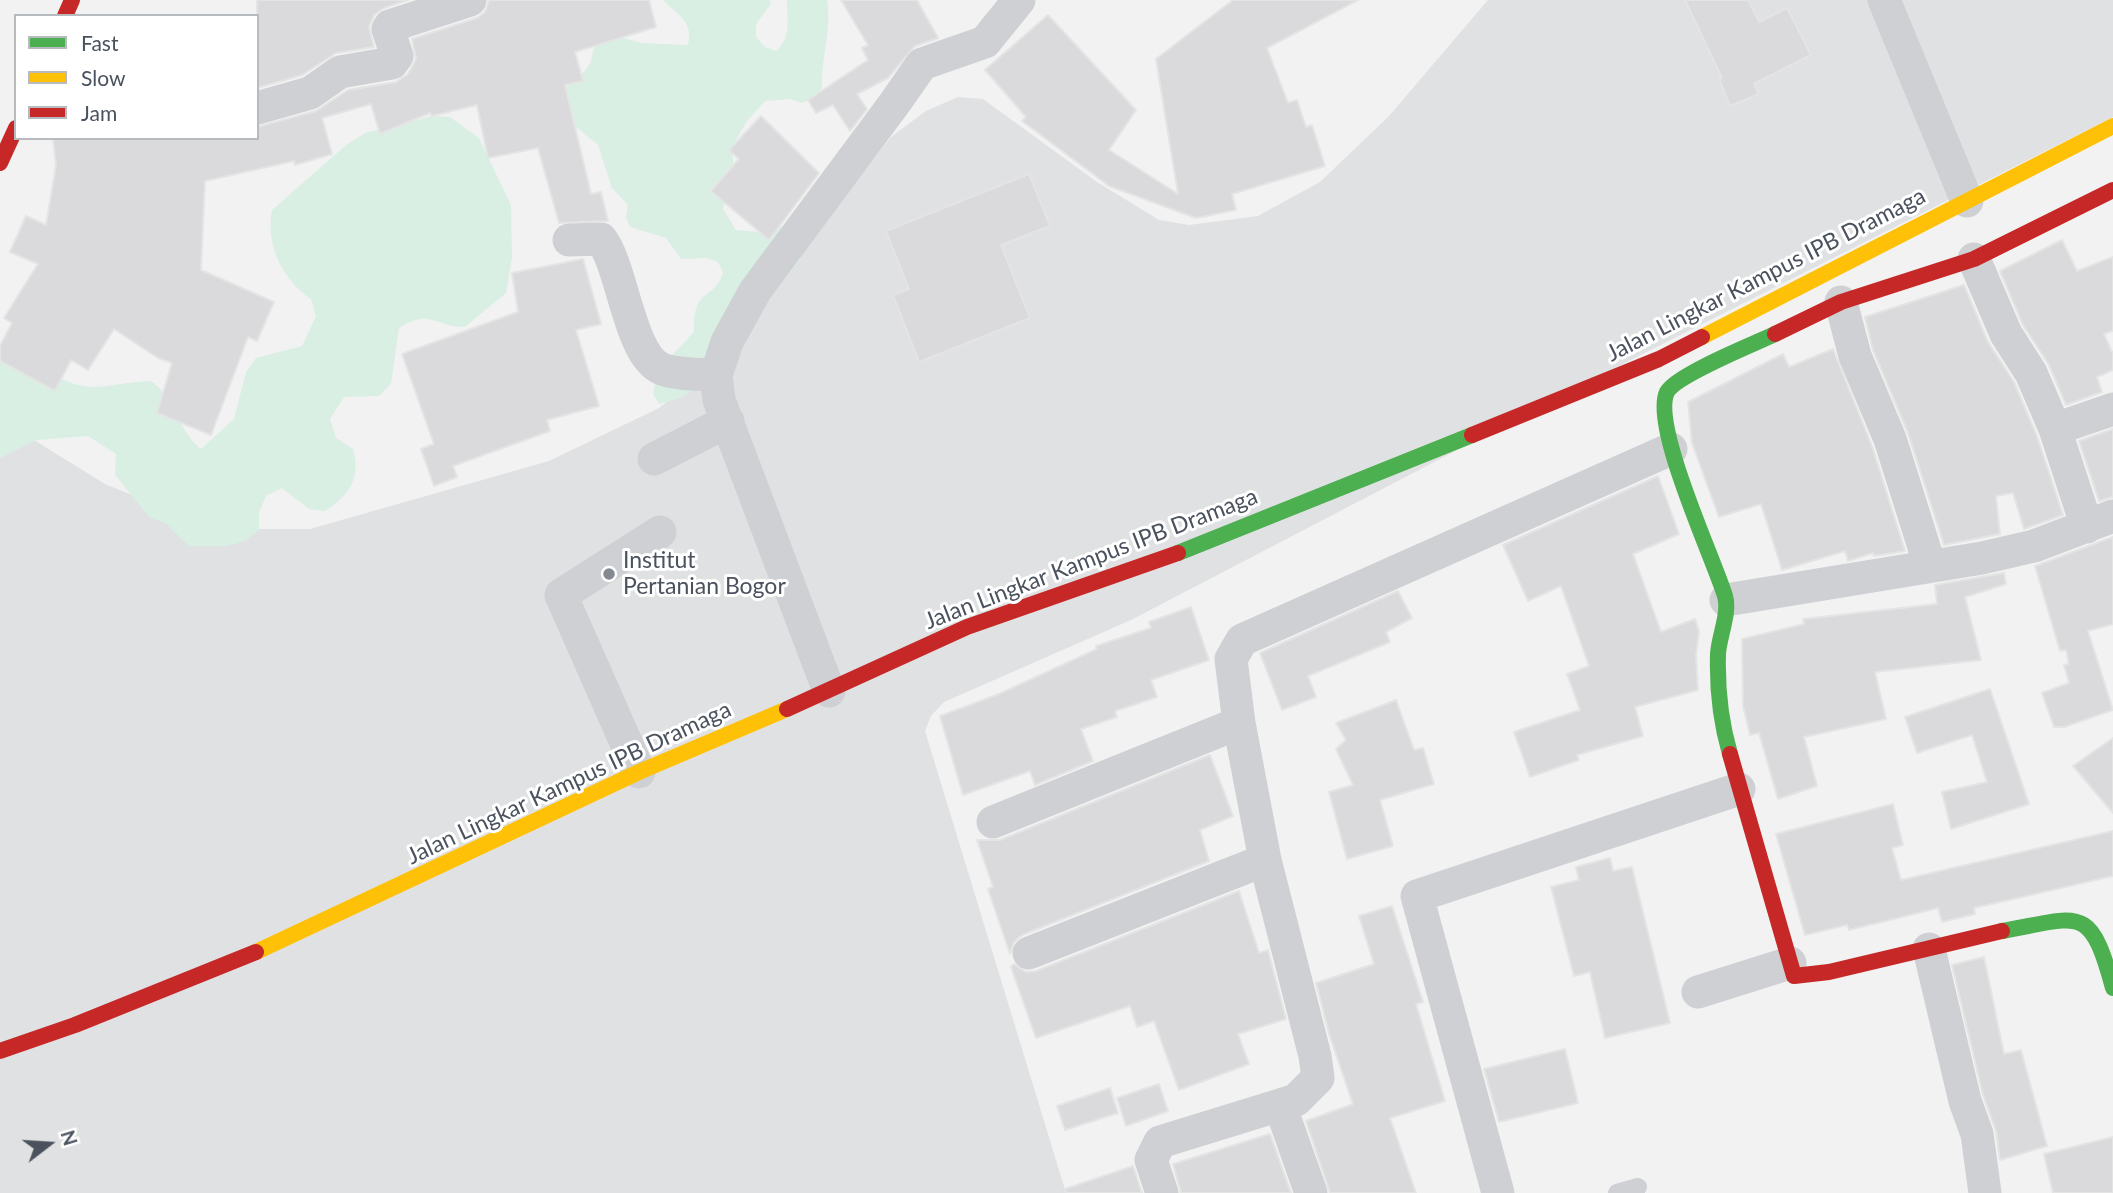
<!DOCTYPE html>
<html>
<head>
<meta charset="utf-8">
<style>
  body { margin:0 }
  #map { position:relative; width:2113px; height:1193px; overflow:hidden; background:#f2f2f2; font-family:Lato,sans-serif }
  canvas { display:block }
  .legend { position:absolute; left:14px; top:14px; width:245px; height:126px; box-sizing:border-box; background:#fff; border:2px solid #b7babf; margin:0; padding:9px 12px; list-style:none; font-size:21px; color:#4a525e }
  .legend li { display:flex; align-items:center; gap:14px; height:35px }
  .legend b { width:35px; border:2px solid #b7babf }
  .north { position:absolute; left:14px; top:1109px; width:70px; height:70px; -webkit-text-stroke:5px #fff; paint-order:stroke; rotate:73deg; font-size:19px; font-weight:700; line-height:28px; text-align:center; color:#4a525e }
  .north::after { content:''; display:block; margin:auto; width:24px; height:32px; background:#4a525e; clip-path:polygon(50% 0,100% 100%,50% 72%,0 100%) }
</style>
</head>
<body>
<div id="map">
<canvas width="2113" height="1193"></canvas>
<ul class="legend">
<li><b style="height:9px;background:#4caf50"></b>Fast</li>
<li><b style="height:9px;background:#ffc107"></b>Slow</li>
<li><b style="height:9px;background:#c62828"></b>Jam</li>
</ul>
<div class="north">N</div>
</div>
<script>
const context = document.querySelector('canvas').getContext('2d');
context.lineJoin = 'round';
function paint(path, color) { context.fillStyle = color; context.fill(path, 'evenodd'); }
function stroke(path, color, width, dash) { context.strokeStyle = color; context.lineWidth = width; context.lineCap = dash ? 'butt' : 'round'; context.setLineDash(dash || []); context.stroke(path); }
function drawText(font, color, halo, rows, align = 'center') {
  context.font = font + ' Lato,sans-serif'; context.lineWidth = 6; context.setLineDash([]); context.textBaseline = 'middle'; context.strokeStyle = halo; context.fillStyle = color; for (const [text, x, y, turn = 0] of rows) {
    context.save(); context.translate(x, y); context.rotate((+turn || 0) * Math.PI / 180); context.textAlign = isNaN(turn) ? turn : align; if (halo) context.strokeText(text, 0, 0); context.fillText(text, 0, 0); context.restore();
  }
}
paint(new Path2D(`
  M1488 0H2113V117L1607 372 1131 620 944 702 931 716 925 731 1066 1193H0V419L105 484 191 519 230 529H310L549 461 659 408 710 367 891 137 926 111 958 97 983 99 1097 182 1159 220 1189 225 1258 216 1320 182 1389 116Z`), '#e0e1e2');
paint(new Path2D(`
  M663 0H770L771 4 756 24V37L765 47 776 51C792 37 787 20 787 0H827C832 30 821 58 822 88L814 98 802 103 790 99 765 101 747 121 732 147 734 172 723 209 736 230 759 232 783 226 805 246 800 260 696 388 683 397 659 404 653 394C658 361 676 355 694 331 693 286 714 301 723 273L718 262 707 258 681 259 666 238 630 227 626 217 628 205 612 188 598 145 570 122 564 88 583 73 590 64 596 40 619 37 642 43 688 45C694 21 677 15 663 0Z
  M432 116 450 117 479 138 511 205 512 258 506 293 465 327C433 327 432 308 399 328L391 384 379 396 344 397 330 419 336 438 353 449C361 478 350 495 325 511L309 509 282 488 266 496 259 512V530L245 541 227 546H189L165 523 149 517 115 475 116 454 88 436 37 440 0 458V348C27 357 44 373 69 382 95 393 124 381 151 381 176 398 177 430 201 449L234 419 246 372 256 358 302 346 316 316 311 299C283 280 265 245 272 210L346 145 365 133Z`), '#d9efe4');
const building = new Path2D(`
  M257 0H408L384 8 374 15 369 27 374 47 336 53 302 75 257 88Z
  M489 0H649L656 27 575 52 583 81 565 85 591 194 601 192 608 221 559 223 538 148 488 158 477 105 432 116 430 113 380 134 371 104 322 118 332 154 295 165 294 161 205 181 201 270 274 302 257 341 248 337 211 435 157 413 172 363 158 358 114 329 88 370 71 360 55 391 0 361V346L12 323 4 318 38 264 10 252 26 216 46 225 56 166 53 138H257V127L316 111 348 90 396 82 408 74 416 59 412 39 477 18 485 12Z
  M841 0H917L938 38 915 46 888 78 857 94 867 109 850 131 833 105 816 113 808 100 868 60 862 48 868 45Z
  M1233 0H1358L1267 48 1288 103 1297 100 1306 127 1312 125 1325 166 1232 194 1236 210 1196 218 1109 186 1022 121 1026 117 985 70 1048 15 1136 110 1109 150 1178 194 1156 59Z
  M1685 0H1748L1759 22 1787 8 1811 55 1754 84 1759 94 1730 106 1719 79 1722 78Z
  M761 116 819 173 769 240 711 191 739 159 729 150Z
  M1029 174 1050 226 1001 245 1030 318 919 362 893 295 909 289 886 231Z
  M2062 240 2077 271 2113 257V331L2104 334 2113 354V370L2097 377 2102 392 2066 405 2049 365 2023 325 2000 271Z
  M583 259 601 324 576 330 599 406 547 420 550 431 453 466 457 477 434 486 421 449 434 444 402 354 518 312 512 273Z
  M1964 285 1988 342 2014 382 2037 436 2063 515 2024 529 2013 493 1996 496 2000 534 1944 545 1908 433 1873 350 1865 317Z
  M1833 349 1872 446 1905 551 1874 556 1873 553 1848 561 1845 551 1782 570 1761 504 1719 517 1692 443 1688 402 1783 354 1789 367Z
  M2113 429V497L2099 501 2079 441Z
  M1658 476 1679 534 1633 554 1661 632 1695 619 1699 631 1696 655 1698 690 1635 707 1643 736 1577 755 1579 760 1530 777 1514 732 1580 710 1567 674 1589 666 1561 586 1528 601 1503 545Z
  M2113 537V624L2088 631 2113 710 2064 727H2054L2042 693 2069 683 2064 665 2069 664 2066 650 2060 651 2035 566Z
  M2004 573 2006 584 1965 597 1981 660 1875 672 1886 719 1804 737 1817 786 1778 799 1759 733 1750 735 1743 706 1742 639 1804 624 1803 619 1937 604 1935 585Z
  M1398 591 1412 618 1386 632 1390 642 1308 676 1316 697 1282 710 1260 653Z
  M1191 607 1209 660 1151 680 1157 697 1115 711 1117 717 1081 729 1093 761 1035 785 1030 771 963 795 940 716 999 694 1097 649 1096 646 1151 628 1149 622Z
  M1990 689 2029 804 1951 829 1942 792 1987 782 1972 735 1917 753 1905 717Z
  M1396 700 1414 750 1423 748 1434 784 1380 800 1393 846 1347 859 1329 792 1353 785 1336 749 1346 740 1336 723Z
  M2113 738V813L2073 766Z
  M1210 755 1233 816 1200 830 1209 861 1022 935 1014 942 1010 954 988 889 993 887 977 840H1000Z
  M1893 804 1903 845 1892 848 1901 880 2113 831V876L1974 908 1975 914 1942 922 1938 908 1849 930 1847 925 1805 935 1776 834Z
  M1610 858 1613 871 1632 867 1670 1023 1605 1038 1590 972 1574 976 1551 887 1579 880 1576 867Z
  M1239 891 1259 953 1268 950 1286 1019 1238 1034 1249 1064 1179 1090 1154 1021 1137 1027 1130 1006 1036 1038 1011 967 1014 964 1026 972 1036 971Z
  M1392 906 1423 1002 1416 1004 1445 1101 1390 1118 1416 1193H1330L1306 1121 1353 1104 1330 1037 1316 983 1374 964 1359 916Z
  M1984 957 2004 1054 2021 1050 2047 1146 2000 1160 1996 1131 1983 1095 1952 965Z
  M1565 1049 1578 1103 1499 1122 1484 1069Z
  M1159 1084 1168 1111 1126 1126 1117 1098Z
  M1110 1088 1118 1113 1065 1130 1057 1106Z
  M1270 1134 1291 1193H1181L1173 1164Z
  M2113 1137V1193H2053L2044 1154Z
  M1133 1166 1142 1193H1066L1065 1189Z`);
paint(building, '#dadadc');
stroke(building, '#e4e4e5', 2);
stroke(new Path2D(`
  M1617 1193 1638 1187`), '#ced0d3', 18);
stroke(new Path2D(`
  M1884 0 1967 201
  M257 108 310 93 340 72 392 63 397 56 388 29 390 26 470 0
  M569 240 601 239C623 267 629 356 662 369 679 375 698 374 716 375
  M1974 259 2006 334 2031 373 2055 429 2087 527
  M1841 302 1855 356 1890 439 1930 566
  M2055 429 2113 409
  M654 459 728 421
  M1726 600 1982 558 2034 546 2113 516
  M829 691 719 400 716 375 727 342 755 291 894 104 922 64 985 42 1019 0
  M639 772 561 595 660 532
  M993 822 1239 723
  M1929 949 1965 1101 1977 1134 1985 1193
  M1029 953 1265 860
  M1698 992 1790 963
  M1162 1193 1151 1160 1160 1142 1280 1105
  M1311 1193 1280 1105 1296 1100 1318 1078 1315 1056 1265 860 1239 723 1231 659 1242 640 1671 449
  M1498 1193 1417 896 1739 789`), '#ced0d3', 33);
stroke(new Path2D(`
  M1178 553 1472 435
  M1730 754C1721 723 1717 687 1718 654 1719 636 1730 613 1725 596 1713 557 1651 425 1667 392 1676 375 1754 344 1775 334
  M2002 931C2081 917 2090 903 2113 988`), '#4caf50', 16);
stroke(new Path2D(`
  M1702 337 2113 126
  M256 952 639 772 787 709`), '#ffc107', 16);
stroke(new Path2D(`
  M65 16 72 0
  M0 163 16 128
  M1775 334 1841 302 1974 259 2113 190
  M1472 435 1659 359 1702 337
  M787 709 967 627 1178 553
  M1730 754 1794 976 1829 972 2002 931
  M0 1051 75 1025 256 952`), '#c62828', 16);
for (const [x, y, r, color] of [
  [609,574,7,"#858a92"]
]) { const dot = new Path2D(); dot.arc(x, y, r, 0, 2 * Math.PI); context.fillStyle = color; context.fill(dot); stroke(dot, '#fff', 2.5); }
drawText('23px', '#4a525e', '#fff', [
  ["Jalan Lingkar Kampus IPB Dramaga",1766,275,-27],
  ["Jalan Lingkar Kampus IPB Dramaga",1091,559,-21],
  ["Jalan Lingkar Kampus IPB Dramaga",569,783,-25]
]);
drawText('23px', '#4a525e', '#fff', [
  ["Institut",623,561],
  ["Pertanian Bogor",623,587]
], 'left');
</script>
</body>
</html>
